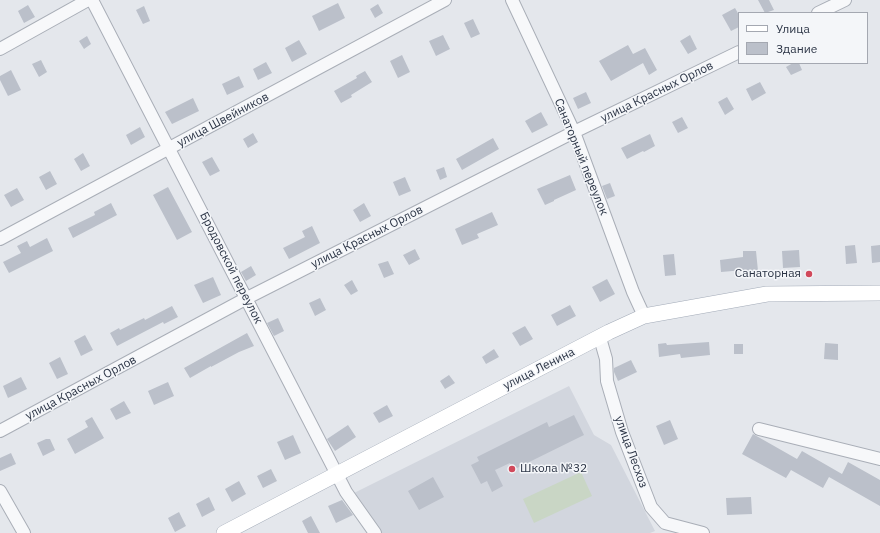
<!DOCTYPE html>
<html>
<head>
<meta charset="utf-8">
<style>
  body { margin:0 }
  #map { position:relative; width:880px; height:533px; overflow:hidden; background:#e4e7ec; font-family:"IBM Plex Sans",sans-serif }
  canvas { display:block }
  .legend { position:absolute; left:738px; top:12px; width:130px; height:52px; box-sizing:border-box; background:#f4f6f9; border:1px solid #a4a8b1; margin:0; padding:5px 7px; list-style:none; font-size:12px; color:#2b3445 }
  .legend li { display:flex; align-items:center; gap:8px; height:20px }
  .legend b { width:20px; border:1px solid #a4a8b1 }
</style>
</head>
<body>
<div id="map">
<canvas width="880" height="533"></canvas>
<ul class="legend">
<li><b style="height:5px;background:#fff"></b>Улица</li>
<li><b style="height:11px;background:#bbc0ca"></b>Здание</li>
</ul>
</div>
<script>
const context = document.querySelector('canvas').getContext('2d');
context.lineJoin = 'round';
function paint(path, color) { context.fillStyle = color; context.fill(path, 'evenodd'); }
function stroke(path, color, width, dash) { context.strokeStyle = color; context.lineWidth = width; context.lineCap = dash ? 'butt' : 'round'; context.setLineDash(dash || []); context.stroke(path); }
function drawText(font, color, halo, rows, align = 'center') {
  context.font = font + ' "IBM Plex Sans",sans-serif'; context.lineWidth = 3; context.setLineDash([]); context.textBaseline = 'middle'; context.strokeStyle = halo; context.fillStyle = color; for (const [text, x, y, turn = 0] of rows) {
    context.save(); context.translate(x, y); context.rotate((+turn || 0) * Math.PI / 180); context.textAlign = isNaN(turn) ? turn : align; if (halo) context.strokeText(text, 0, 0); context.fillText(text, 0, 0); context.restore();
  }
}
paint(new Path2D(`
  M569 386 594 435 611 445 655 531 650 533H382L354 493Z`), '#d2d6de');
paint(new Path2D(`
  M581 472 592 496 534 523 523 499Z`), '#c9d6c5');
paint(new Path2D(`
  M758 0H769L774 10 765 13Z
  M338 3 345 18 319 31 312 16Z
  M378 4 383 13 375 18 370 9Z
  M28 5 35 17 24 23 18 11Z
  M144 6 150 21 143 24 136 10Z
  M735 8 739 15V27L731 31 722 15Z
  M473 19 480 34 471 38 464 23Z
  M443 35 450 49 436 56 429 41Z
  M690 35 697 49 688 54 680 41Z
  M87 36 91 44 84 49 79 41Z
  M299 40 307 54 292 62 285 48Z
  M628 45 633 54 645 48 657 70 649 75 643 63 611 81 599 61Z
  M402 55 410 72 398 78 390 61Z
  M41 60 47 72 39 77 32 64Z
  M266 62 272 73 258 80 253 69Z
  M793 63H799L802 70 791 75 786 67Z
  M11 70 21 90 8 96 0 80V76Z
  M365 71 372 82 351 95 352 97 341 103 334 91 357 78 356 76Z
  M239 76 244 87 227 95 222 84Z
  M760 82 766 93 752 101 746 89Z
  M586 92 591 103 578 109 573 98Z
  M727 97 734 109 725 115 718 102Z
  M193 98 199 111 172 124 165 112Z
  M541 112 548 125 532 133 525 121Z
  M682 117 688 128 678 133 672 122Z
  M140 127 145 137 131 145 126 135Z
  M253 133 258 142 248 148 243 139Z
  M650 134 655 146 644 152 643 151 627 159 621 148Z
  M493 138 499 149 462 170 456 159Z
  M83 153 90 166 81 171 74 159Z
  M212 157 220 171 210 176 202 162Z
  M444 167 447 177 440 180 436 170Z
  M50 171 57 184 46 190 39 177Z
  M570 175 576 190 554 200V201L545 205 537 189Z
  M405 177 411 191 399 196 393 182Z
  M610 183 615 196 607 199 602 186Z
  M168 187 192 232 177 240 153 195Z
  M17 188 24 200 11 207 4 195Z
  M111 203 117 215 73 238 68 228 95 215 94 212Z
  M364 203 371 216 360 222 353 210Z
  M492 212 498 225 477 234 479 238 462 245 455 229Z
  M312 226 320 243 289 259 283 248 305 237 302 231Z
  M47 238 53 251 9 273 3 262 21 253 17 246 27 241 30 247Z
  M855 245 857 263 846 264 845 246Z
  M880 245V262L872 263 871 246Z
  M415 249 420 259 409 265 403 255Z
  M799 250 800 267 783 268 782 251Z
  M743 251H756L758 271 744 272V270L721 272 720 260 743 257Z
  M674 254 676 275 665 276 663 255Z
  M388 261 394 274 384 278 378 264Z
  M251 266 256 275 246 281 241 272Z
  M213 277 221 295 203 303 194 285Z
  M607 279 615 294 600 302 592 287Z
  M352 280 358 291 351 295 344 285Z
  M320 298 326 310 315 316 309 303Z
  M570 305 576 316 557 326 551 315Z
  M172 306 178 317 164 324 163 322 117 346 110 333 119 328 120 330 144 318 145 320Z
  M278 318 284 331 274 336 267 323Z
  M525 326 533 339 520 346 512 333Z
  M247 333 254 346 239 352 211 367V366L190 378 184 368Z
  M85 335 93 350 81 356 74 341Z
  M709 342 710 355 681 358 680 354 659 357 658 344 666 343 667 345Z
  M825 343 838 344V360L824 359Z
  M734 344H743V354H734Z
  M494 349 499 357 486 364 482 357Z
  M60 357 68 374 57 379 49 363Z
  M631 360 637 372 618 381 614 372V368Z
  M449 375 455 383 445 389 440 381Z
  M21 377 27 389 8 398 3 386Z
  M168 382 174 396 154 405 148 391Z
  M124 401 131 413 116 420 110 409Z
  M387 405 393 416 379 423 373 413Z
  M574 415 584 435 513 470 510 463 495 470 503 486 492 492 487 481 481 484 471 465 479 461 477 457 547 422 549 427Z
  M92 417 104 438 75 454 67 439 88 427 85 421Z
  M670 420 678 439 664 445 656 426Z
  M348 425 356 437 335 451 327 439Z
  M753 434 797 459 802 451 842 474 848 462 880 480V506L829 477 823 488 791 470 786 478 742 454Z
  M293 435 301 453 285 460 277 442Z
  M46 439H50L55 450 43 456 37 443Z
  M11 453 16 464 0 471V458Z
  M271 469 277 481 263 488 257 476Z
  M433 477 444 497 419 510 408 491Z
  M239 481 246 494 232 502 225 489Z
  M209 497 215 510 202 517 196 504Z
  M751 497 752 514 727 515 726 498Z
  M342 500 353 515 336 523 328 506Z
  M179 512 186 526 175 532 168 518Z
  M311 516 320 533H308L302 521Z`), '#bbc0ca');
const minor = new Path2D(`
  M92 0 346 492 375 533
  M512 0 574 132 633 292 644 316
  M818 13 845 0
  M0 49 88 0
  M0 239 445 0
  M600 338 606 359 607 381 622 432 651 507 665 523 703 533
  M759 429 880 459
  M0 431 247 298 574 132 739 52
  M0 491 24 533`);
const major = new Path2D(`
  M224 533 609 332 644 316 767 294 880 293`);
stroke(minor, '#a9aeb7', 14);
stroke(major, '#a3abb8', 16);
stroke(minor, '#f7f8fa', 12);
stroke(major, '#fff', 15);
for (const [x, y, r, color] of [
  [809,274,4,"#d1495b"],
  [512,469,4,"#d1495b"]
]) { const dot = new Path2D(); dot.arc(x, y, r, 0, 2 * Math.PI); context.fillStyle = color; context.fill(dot); stroke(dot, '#f4f6f9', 1.5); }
drawText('12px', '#2b3445', '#f4f6f9', [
  ["улица Красных Орлов",657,92,-26],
  ["улица Швейников",223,120,-28],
  ["Санаторный переулок",581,157,68],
  ["улица Красных Орлов",367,237,-27],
  ["Бродовской переулок",231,268,63],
  ["улица Ленина",539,369,-27],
  ["улица Красных Орлов",81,388,-28],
  ["улица Лесхоз",631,452,70]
]);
drawText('12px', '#2b3445', '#f4f6f9', [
  ["Санаторная",801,274],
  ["Школа №32",520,469,"left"]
], 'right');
</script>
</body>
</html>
